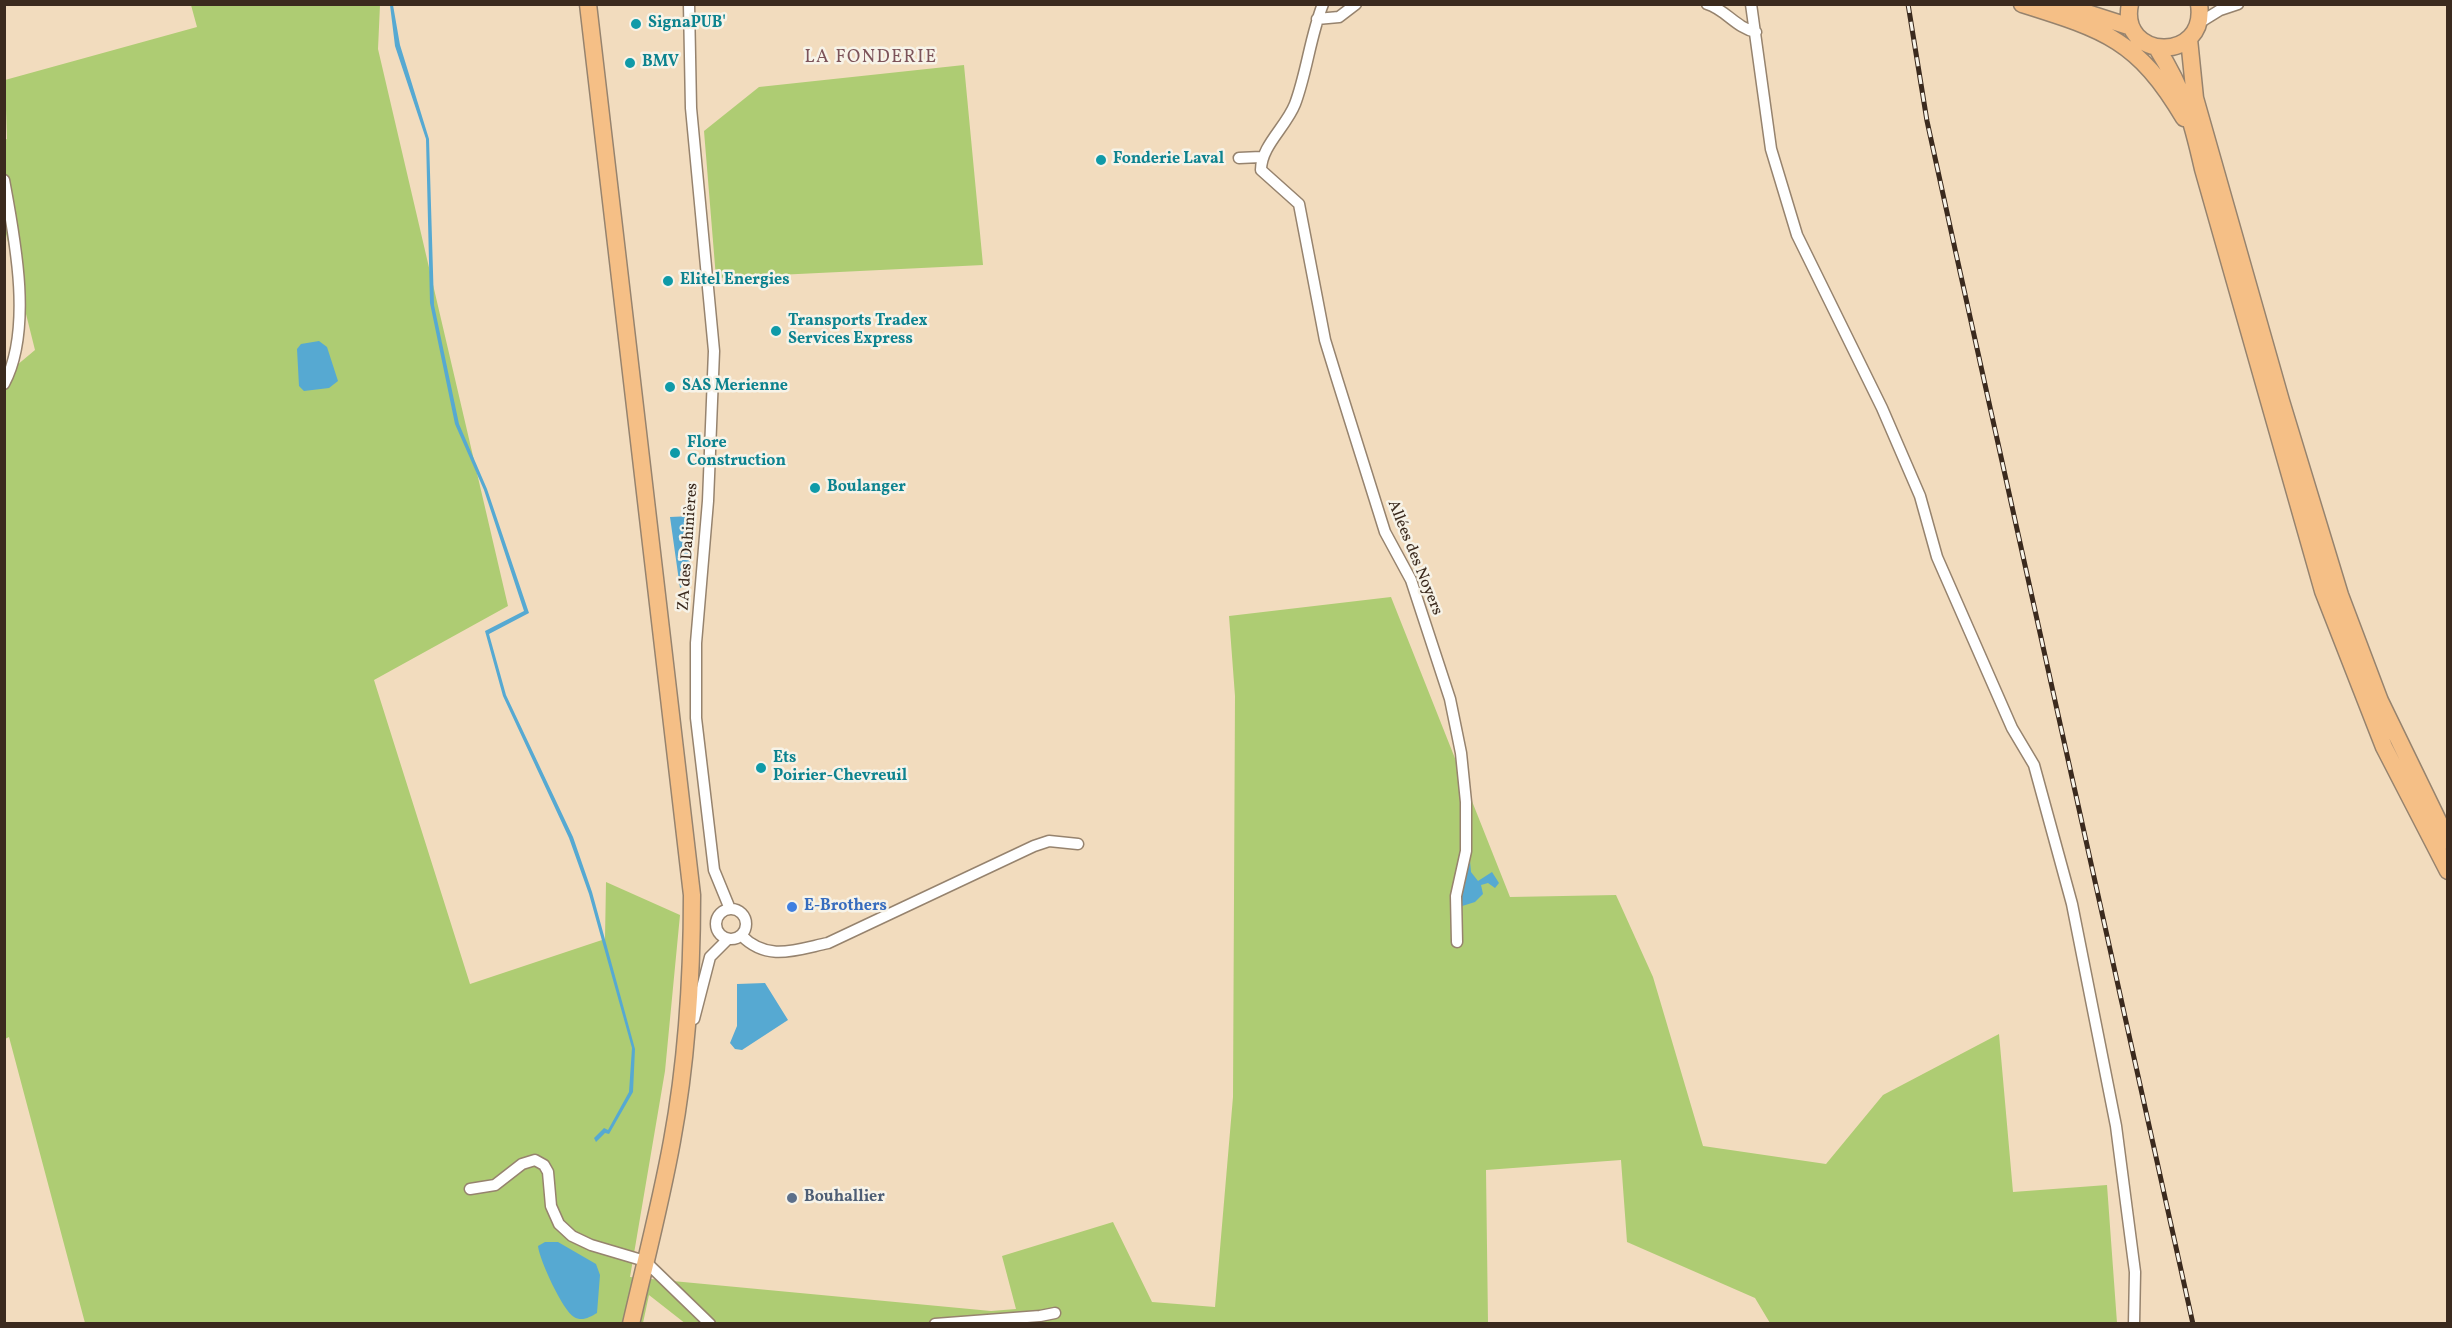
<!DOCTYPE html>
<html>
<head>
<meta charset="utf-8">
<style>
  body { margin:0 }
  #map { position:relative; width:2452px; height:1328px; overflow:hidden; background:#f2dcbe; font-family:Vollkorn,serif }
  canvas { display:block }
  .frame { position:absolute; inset:0; border:6px solid #3b2a1e; pointer-events:none }
</style>
</head>
<body>
<div id="map">
<canvas width="2452" height="1328"></canvas>
<div class="frame"></div>
</div>
<script>
const context = document.querySelector('canvas').getContext('2d');
context.lineJoin = 'round';
function paint(path, color) { context.fillStyle = color; context.fill(path, 'evenodd'); }
function stroke(path, color, width, dash) { context.strokeStyle = color; context.lineWidth = width; context.lineCap = dash ? 'butt' : 'round'; context.setLineDash(dash || []); context.stroke(path); }
function drawText(font, color, halo, rows, align = 'center') {
  context.font = font + ' Vollkorn,serif'; context.lineWidth = 5; context.setLineDash([]); context.textBaseline = 'middle'; context.strokeStyle = halo; context.fillStyle = color; for (const [text, x, y, turn = 0] of rows) {
    context.save(); context.translate(x, y); context.rotate((+turn || 0) * Math.PI / 180); context.textAlign = isNaN(turn) ? turn : align; if (halo) context.strokeText(text, 0, 0); context.fillText(text, 0, 0); context.restore();
  }
}
paint(new Path2D(`
  M191 5H380L378 49 508 606 374 680 470 984 605 939 606 882 680 915 665 1071 630 1277 991 1311 1016 1309 1002 1256 1113 1222 1152 1302 1215 1307 1233 1097 1235 696 1229 616 1391 597 1510 897 1616 895 1653 977 1703 1146 1826 1164 1883 1095 1999 1034 2013 1192 2107 1185 2117 1323H1770L1755 1298 1627 1242 1621 1160 1486 1170 1488 1323 686 1324 649 1295 643 1323H85L9 1037 5 1039 4 376 35 350 5 230 4 140 7 139 5 80 197 27Z
  M964 65 983 265 716 278 704 131 759 87Z`), '#aecc73');
paint(new Path2D(`
  M390 5H393L400 45 429 139 434 305 459 424 487 489 529 613 489 634 506 695 573 837 592 892 635 1049 633 1092 609 1134 605 1133 596 1142 594 1138 604 1128 608 1130 629 1092 632 1048 589 894 569 838 503 696 485 631 524 611 484 490 455 424 430 303 426 139 395 46Z
  M319 341 327 347 338 381 329 388 304 391 299 386 297 349 301 344Z
  M692 516 689 583 680 588 670 517Z
  M1470 861 1471 872 1478 881 1492 872 1499 883 1495 888 1488 883 1481 885 1483 894 1475 902 1459 907 1465 863Z
  M765 983 788 1020 742 1050 735 1049 730 1043 737 1026V984Z
  M545 1242H558L596 1264 600 1275 597 1313C590 1317 582 1322 574 1317 563 1311 539 1259 538 1246Z`), '#56a9d2');
const street = new Path2D(`
  M689 4 691 108 714 351 708 501 696 643V718L714 870 730 909
  M1323 4C1310 37 1307 72 1295 104 1286 127 1261 146 1261 170L1299 204 1325 340 1337 379 1385 532 1411 580 1450 699 1461 753 1466 802V851L1456 896 1457 942
  M1707 4C1725 9 1736 28 1756 32
  M1751 4 1771 149 1797 235 1882 408 1920 496 1937 557 2012 728 2034 765 2072 904 2116 1126 2135 1272 2134 1324
  M1317 19 1339 17 1356 4
  M2199 23 2220 10 2238 4
  M1239 158 1261 157
  M4 180C15 239 33 330 4 384
  M716 924a15 15 0 1 1 30 0a15 15 0 1 1-30 0Z
  M741 935C767 962 795 950 828 943L1034 846 1049 841 1078 844
  M694 1019 710 957 728 939
  M470 1189 495 1185 522 1164 535 1160 544 1165 548 1172 551 1206 559 1224 572 1236 591 1245 645 1261 710 1324
  M935 1324 1040 1316 1055 1313`);
const primary = new Path2D(`
  M588 4 692 895C692 978 687 1060 672 1141 661 1202 645 1263 631 1324
  M2022 4C2105 30 2138 40 2184 118
  M2059 4 2131 27
  M2130 4C2118 60 2208 64 2199 4
  M2189 39 2195 98 2281 401 2340 595 2380 701 2448 841
  M2157 48C2184 91 2192 120 2203 169L2323 591 2384 747 2448 871`);
stroke(street, '#96836e', 13);
stroke(primary, '#96836e', 19);
stroke(street, '#fff', 10);
stroke(primary, '#f5bf86', 16);
const rail = new Path2D(`
  M1908 4 1927 121 1955 249 2193 1324`);
stroke(rail, '#3b2a1e', 5);
stroke(rail, '#f7f3e8', 3, [9]);
for (const [x, y, r, color] of [
  [636,24,6,"#0f9aa8"],
  [630,63,6,"#0f9aa8"],
  [1101,160,6,"#0f9aa8"],
  [668,281,6,"#0f9aa8"],
  [776,331,6,"#0f9aa8"],
  [670,387,6,"#0f9aa8"],
  [675,453,6,"#0f9aa8"],
  [815,488,6,"#0f9aa8"],
  [761,768,6,"#0f9aa8"],
  [792,907,6,"#3f7fe0"],
  [792,1198,6,"#5c6f8a"]
]) { const dot = new Path2D(); dot.arc(x, y, r, 0, 2 * Math.PI); context.fillStyle = color; context.fill(dot); stroke(dot, '#f7f3e8', 2); }
drawText('bold 16px', '#0d838f', '#f7f3e8', [
  ["SignaPUB'",648,24],
  ["BMV",642,63],
  ["Fonderie Laval",1113,160],
  ["Elitel Energies",680,281],
  ["Transports Tradex",788,322],
  ["Services Express",788,340],
  ["SAS Merienne",682,387],
  ["Flore",687,444],
  ["Construction",687,462],
  ["Boulanger",827,488],
  ["Ets",773,759],
  ["Poirier-Chevreuil",773,777]
], 'left');
drawText('16px', '#3b2a1e', '#f7f3e8', [
  ["ZA des Dahinières",689,547,-86],
  ["Allées des Noyers",1414,558,68]
]);
drawText('bold 16px', '#366cbe', '#f7f3e8', [
  ["E-Brothers",804,907]
], 'left');
drawText('bold 16px', '#4e5e75', '#f7f3e8', [
  ["Bouhallier",804,1198]
], 'left');
context.letterSpacing = '1.5px';
drawText('18px', '#7c5359', '#f7f3e8', [
  ["LA FONDERIE",871,59]
]);
context.letterSpacing = '0px';
</script>
</body>
</html>
